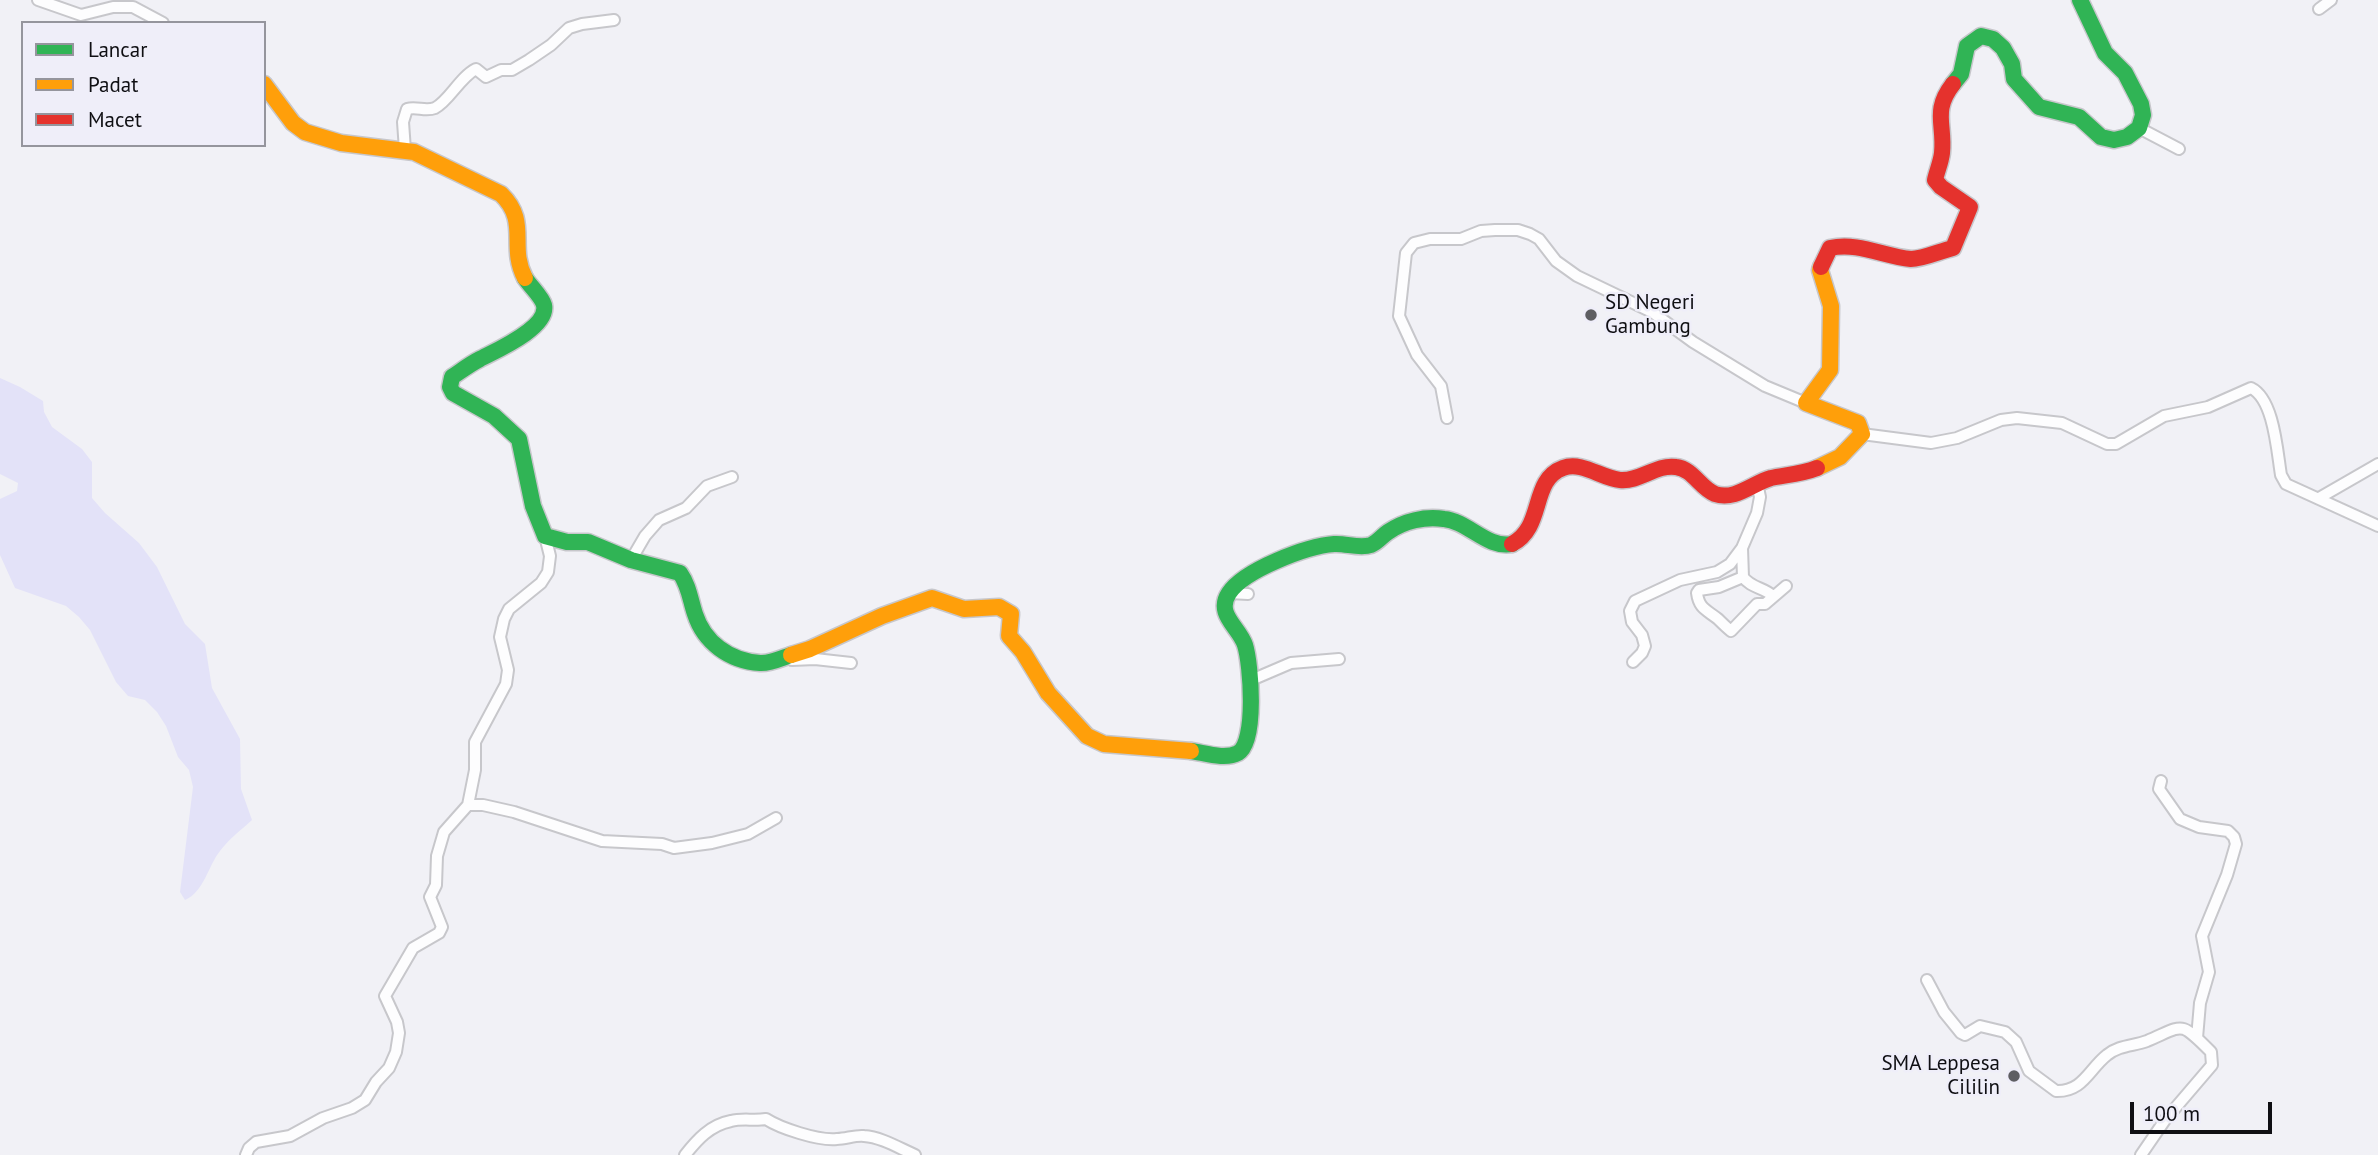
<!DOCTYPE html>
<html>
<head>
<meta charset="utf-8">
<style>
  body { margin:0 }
  #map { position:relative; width:2378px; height:1155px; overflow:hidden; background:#f1f1f6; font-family:"PT Sans",sans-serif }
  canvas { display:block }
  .legend { position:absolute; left:21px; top:21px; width:245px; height:126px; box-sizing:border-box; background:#efeef9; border:2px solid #95959d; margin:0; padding:9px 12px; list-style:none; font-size:21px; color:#0f0f13 }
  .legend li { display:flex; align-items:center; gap:14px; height:35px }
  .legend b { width:35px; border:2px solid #95959d }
  .scale { position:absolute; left:2130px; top:1102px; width:142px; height:32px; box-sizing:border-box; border:4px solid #0f0f13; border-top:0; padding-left:9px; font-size:21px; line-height:24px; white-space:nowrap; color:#0f0f13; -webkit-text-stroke:5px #efeef9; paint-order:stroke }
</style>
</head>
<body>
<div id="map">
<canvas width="2378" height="1155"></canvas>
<ul class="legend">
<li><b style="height:9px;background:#30b455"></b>Lancar</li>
<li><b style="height:9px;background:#ff9f0a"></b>Padat</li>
<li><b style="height:9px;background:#e5322d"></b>Macet</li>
</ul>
<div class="scale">100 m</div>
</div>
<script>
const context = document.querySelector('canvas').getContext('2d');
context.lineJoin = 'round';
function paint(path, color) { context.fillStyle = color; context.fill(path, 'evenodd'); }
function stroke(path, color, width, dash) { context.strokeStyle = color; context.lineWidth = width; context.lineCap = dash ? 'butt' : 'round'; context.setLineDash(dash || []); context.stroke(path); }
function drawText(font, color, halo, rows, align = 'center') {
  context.font = font + ' "PT Sans",sans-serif'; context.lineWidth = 5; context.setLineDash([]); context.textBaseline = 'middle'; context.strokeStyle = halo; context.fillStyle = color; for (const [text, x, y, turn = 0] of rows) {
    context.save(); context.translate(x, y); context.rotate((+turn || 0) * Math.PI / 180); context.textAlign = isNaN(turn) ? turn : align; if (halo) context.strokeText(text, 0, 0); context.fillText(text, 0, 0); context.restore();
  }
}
paint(new Path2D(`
  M0 378 20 387 43 401 44 412 52 427 82 449 92 462V498L105 513 139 543 157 567 185 624 205 644 212 688 240 739 241 789 252 820C241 830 229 839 220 851 208 866 204 892 185 900L180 892 193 787 189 770 178 757 166 726 157 712 145 700 128 696 116 682 90 630 79 617 66 606 15 588 0 555V499L17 491 18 483 0 474Z`), '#e3e2f8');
const street = new Path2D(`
  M38 0 81 15 113 7H133L163 23
  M2319 9 2331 0
  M2139 128 2179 149
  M405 150 403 122 407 109C417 106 425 112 435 108 449 101 460 77 476 69L486 77 501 70H512L529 60 551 45 569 28 582 24 614 20
  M1447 418 1441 386 1417 355 1399 316 1406 253 1414 243 1430 239H1461L1481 231 1495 230H1518L1530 234 1539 239 1556 261 1577 276 1652 312 1693 342 1765 386 1806 403
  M1862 434 1931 443 1957 438 2001 420 2017 418 2062 423 2107 444H2116L2164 416 2208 407 2251 388C2274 399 2277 451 2281 475L2286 484 2378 526
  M2319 498 2378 464
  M1742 548 1743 577 1719 587 1699 590 1697 593C1699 609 1707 610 1718 619 1722 623 1726 627 1731 631L1757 604H1765L1786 586
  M631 560 645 536 659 520 686 508 707 486 732 477
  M1743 577C1751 588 1763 587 1773 596
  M1229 593 1248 594
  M792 660 815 659 851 663
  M1633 662 1642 653 1645 646 1642 635 1632 622 1630 611 1635 601 1680 580 1717 572 1730 564 1742 548 1757 513 1760 497 1757 483
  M1249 681 1291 663 1339 659
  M2161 781 2159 789 2180 819 2199 827 2228 831 2234 837 2236 844 2227 875 2202 936 2209 972 2200 1003 2197 1038
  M468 805H483L514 812 602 841 662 844 674 848 712 843 748 834 776 818
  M1927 980 1944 1012 1961 1033 1965 1035 1980 1026 2005 1032 2016 1042 2029 1071 2056 1091C2083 1092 2089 1069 2107 1055 2119 1045 2134 1046 2147 1041 2185 1025 2179 1020 2211 1052L2212 1065 2165 1120 2141 1155
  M246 1155 249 1148 256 1142 290 1136 323 1118 352 1108 365 1100 376 1082 389 1068 396 1052 399 1033 397 1022 385 996 413 948 439 933 442 927 430 897 436 885 437 856 444 832 468 805 475 770V742L506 684 508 670 500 637 504 619 509 609 541 583 548 572 550 556 545 536
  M685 1155C697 1140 710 1125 731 1121 742 1118 754 1121 766 1119 780 1128 818 1141 837 1139 846 1139 855 1135 864 1136 881 1137 899 1148 915 1155`);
const fast = new Path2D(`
  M1953 84 1961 74 1967 46 1981 36 1993 39 2003 48 2012 64 2014 79 2039 107 2079 117 2101 137 2114 140 2127 137 2139 128 2143 115 2141 104 2125 73 2105 53 2080 0
  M525 278C530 286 542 297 544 305 549 328 495 351 480 359 470 364 461 371 452 377L450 387 453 393 494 416 519 439 533 506 545 536 567 542H588L631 560 680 573C689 586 690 599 695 614 704 642 729 661 760 663 769 664 782 658 791 655
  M1191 751C1205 753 1225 760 1238 753 1257 742 1251 664 1245 645 1239 627 1215 614 1229 593 1244 570 1307 546 1334 544 1346 543 1359 549 1371 545 1378 542 1382 536 1388 532 1404 521 1425 516 1444 519 1468 521 1487 549 1512 544`);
const slow = new Path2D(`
  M264 84 293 123 305 132 341 143 414 152 501 194C530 222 508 246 525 278
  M1817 468 1840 457 1862 434 1858 423 1806 403 1830 370 1831 306 1820 270 1821 267
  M791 655 810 649 882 616 932 598 964 609 999 607 1011 614 1009 636 1023 652 1048 693 1087 736 1104 744 1191 751`);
const jam = new Path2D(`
  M1821 267 1830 248C1858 242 1883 256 1911 259 1923 259 1940 251 1953 248L1970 207 1941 187 1935 180C1937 171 1941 162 1942 153 1945 124 1932 111 1953 84
  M1512 544C1545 527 1530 480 1563 468 1582 461 1601 478 1620 480 1640 482 1656 464 1676 467 1693 469 1700 488 1715 494 1735 501 1753 483 1771 478 1786 475 1802 474 1817 468`);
stroke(street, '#c7c7cb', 14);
stroke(fast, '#c7c7cb', 19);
stroke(slow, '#c7c7cb', 19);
stroke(jam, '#c7c7cb', 19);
stroke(street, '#fdfdfe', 10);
stroke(fast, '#30b455', 16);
stroke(slow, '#ff9f0a', 16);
stroke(jam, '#e5322d', 16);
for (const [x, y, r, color] of [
  [1591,315,7,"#5e5e62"],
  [2014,1076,7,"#5e5e62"]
]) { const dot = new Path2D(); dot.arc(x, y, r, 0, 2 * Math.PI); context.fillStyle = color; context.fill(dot); stroke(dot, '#efeef9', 2.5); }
drawText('21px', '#0f0f13', '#efeef9', [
  ["SD Negeri",1605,303],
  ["Gambung",1605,327],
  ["SMA Leppesa",2000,1064,"right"],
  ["Cililin",2000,1088,"right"]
], 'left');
</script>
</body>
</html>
